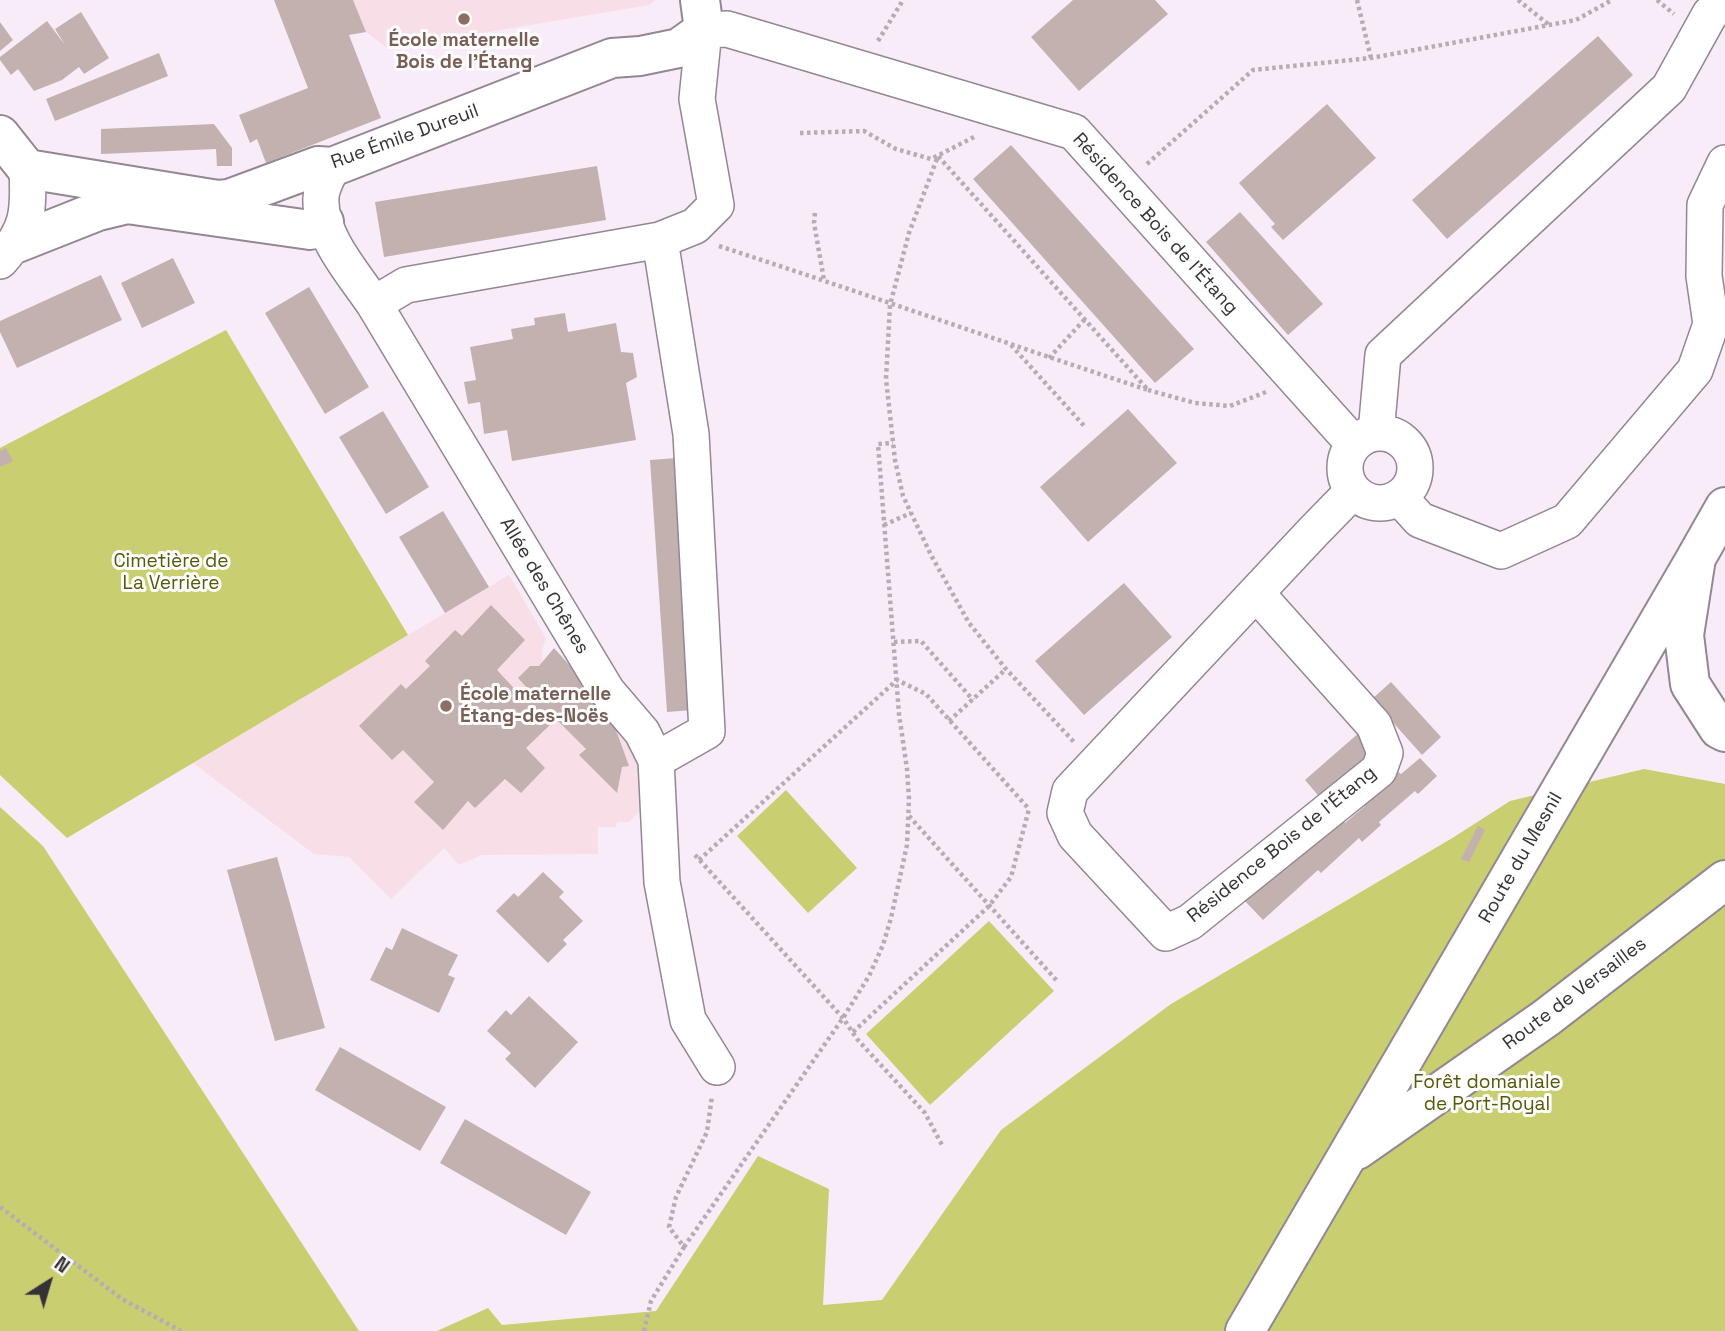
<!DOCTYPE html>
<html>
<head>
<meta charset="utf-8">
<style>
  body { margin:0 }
  #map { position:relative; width:1725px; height:1331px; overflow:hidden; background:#f8ecf8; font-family:"Space Grotesk",sans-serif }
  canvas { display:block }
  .north { position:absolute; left:14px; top:1247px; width:70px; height:70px; -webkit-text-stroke:5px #fdfdfd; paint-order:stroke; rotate:37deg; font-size:19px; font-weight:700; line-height:28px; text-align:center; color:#363136 }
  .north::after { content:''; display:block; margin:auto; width:24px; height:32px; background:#363136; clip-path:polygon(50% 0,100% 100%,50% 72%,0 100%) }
</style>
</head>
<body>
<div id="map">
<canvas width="1725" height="1331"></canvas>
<div class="north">N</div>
</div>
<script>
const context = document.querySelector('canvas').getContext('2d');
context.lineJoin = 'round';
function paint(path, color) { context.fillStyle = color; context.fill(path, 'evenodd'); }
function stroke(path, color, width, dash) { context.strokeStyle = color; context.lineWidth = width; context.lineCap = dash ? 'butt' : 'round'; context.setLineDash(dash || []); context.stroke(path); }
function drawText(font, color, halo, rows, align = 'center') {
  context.font = font + ' "Space Grotesk",sans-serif'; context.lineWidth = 6; context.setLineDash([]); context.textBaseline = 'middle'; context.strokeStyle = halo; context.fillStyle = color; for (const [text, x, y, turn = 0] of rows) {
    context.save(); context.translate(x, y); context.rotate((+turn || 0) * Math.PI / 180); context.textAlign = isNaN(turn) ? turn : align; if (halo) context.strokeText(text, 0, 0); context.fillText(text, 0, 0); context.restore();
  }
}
paint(new Path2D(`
  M353 0H656L649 5 388 49 366 32Z
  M509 575 546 638 542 650 543 663 630 738 643 768V804L640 811 629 822H617L616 827H598V854L482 855 459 865 444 848 391 899 349 857 314 854 193 763Z`), '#f8dfe7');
paint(new Path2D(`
  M226 330 408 635 67 838 0 775V448Z
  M1644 769 1725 784V1331H437L488 1308 502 1325 656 1311 758 1156 829 1189 823 1305 882 1300 1001 1130 1171 1004 1454 837 1510 801Z
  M786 790 857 868 808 913 737 836Z
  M0 807 43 846 359 1331H0Z
  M989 921 1054 991 930 1105 866 1034Z`), '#c9ce71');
paint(new Path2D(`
  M274 0H353L366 32 349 35 381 118 266 163 257 139 250 143 239 115 308 88Z
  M1073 0H1155L1168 14 1079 91 1031 37Z
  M81 12 109 58 84 74 79 67 62 80 34 91 18 69 11 75 0 60V57L47 21 65 45 55 29Z
  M0 22 13 40 0 51Z
  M1598 36 1633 75 1447 239 1412 200Z
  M159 53 168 76 55 121 46 99Z
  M1327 104 1376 158 1283 240 1271 227 1275 224 1239 183Z
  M214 124 232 148V166H217L216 149 101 154V129Z
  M1011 145 1194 349 1155 383 973 179Z
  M597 166 606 220 384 257 375 202Z
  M1240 212 1323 304 1288 335 1206 242Z
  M173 258 195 303 142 328 121 283Z
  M101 275 122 320 17 368 0 332V321Z
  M309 287 369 387 325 414 265 313Z
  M565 313 568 332 616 323 621 352 633 353 637 377 626 383 636 440 512 461 507 430 484 434 480 402 468 404 464 382 476 380 470 347 513 339 511 329 535 325 534 318Z
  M1128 409 1177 463 1088 542 1040 487Z
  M383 411 429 487 386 514 339 437Z
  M6 448 13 461 0 467V451Z
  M677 458 693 710 667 712 650 460Z
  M443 511 489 587 445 613 399 537Z
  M1124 583 1172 637 1084 715 1035 661Z
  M491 605 525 640 497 670 521 696 528 689 518 678 530 666H539L554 648 593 691 611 716 629 766 622 767 617 793 579 755 586 749 556 719 526 748 545 768 521 793 505 779 475 808 468 801 443 830 414 802 434 782 403 750 392 760 359 726 401 684 406 689 430 666 425 661 455 630 462 636Z
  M1391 682 1441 737 1422 755 1372 699Z
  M1361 731 1379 750 1322 800 1305 780Z
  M1420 758 1437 776 1418 794 1415 791 1379 822 1381 825 1362 842 1359 838 1321 873 1318 870 1263 920 1244 900 1341 818 1345 823 1365 806 1362 803 1398 772 1401 774Z
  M1478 826 1485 830 1469 862 1461 859Z
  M277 857 325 1028 275 1041 227 870Z
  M543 872 564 892 559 897 583 921 563 940 567 944 548 963 496 911 514 893 518 897Z
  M402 928 458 955 448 975 455 978 439 1013 370 980 386 947 392 950Z
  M529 996 578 1042 535 1088 505 1059 511 1053 487 1031 506 1010 511 1015Z
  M340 1047 446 1107 420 1151 315 1090Z
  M465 1119 591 1192 566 1235 440 1163Z`), '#c3b1af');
const street = new Path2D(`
  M332 167C328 177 321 187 321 198 319 236 354 274 374 304L607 691 642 732 656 760 662 882 688 1020 717 1067
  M0 261C29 229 29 210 27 169
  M374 304 406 285 660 240 695 226 716 205 697 99 704 30 727 29 1074 132 1354 444
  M1345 468a35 35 0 1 1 70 0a35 35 0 1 1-70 0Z
  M1376 433 1383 355 1669 88 1710 14 1725 0
  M1400 498 1420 520 1501 551 1567 521 1695 370 1711 324 1704 276 1705 205 1725 163
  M1256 593 1374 725 1385 753 1379 770 1190 922 1166 933 1075 835 1065 813 1070 791 1314 531 1353 491
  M656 760 707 731 691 434 660 240`);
const secondary = new Path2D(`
  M0 135 27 169 218 200 229 199 318 166 332 167 612 58 640 56 679 48 704 30 700 0
  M17 243 98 211 127 204 310 230 324 222
  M1725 507 1696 558 1684 635 1690 684 1719 729 1725 732
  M1357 1150 1546 1018 1725 880
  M1245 1331 1696 558`);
stroke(street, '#928793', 38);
stroke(secondary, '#928793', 42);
stroke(new Path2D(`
  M1357 0 1371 58
  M1518 0 1548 24
  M1657 0 1674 14
  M878 41 903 0
  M800 133 864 131 896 149 931 159 974 137
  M1147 164 1253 70 1371 58 1576 20 1612 0
  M815 213 814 223 824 280
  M719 246C863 293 1005 343 1148 390L938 156 909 233 890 305 886 379 895 460 903 496 931 555 969 623 1006 669 1074 742
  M1011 345 1086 428
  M1049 358 1085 319
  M1148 390 1195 403 1230 406 1266 392
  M884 525 911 513
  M894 642 921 641 973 700
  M949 721 1006 669
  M909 816 1058 982
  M695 855 843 1018 857 1039 925 1113 942 1145
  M699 860 897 680 926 694 1029 809
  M853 1032 989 906 1011 877 1029 809
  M0 1207 122 1299 181 1331
  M684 1247 843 1018 869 976 883 945 891 918 907 845 909 799 907 769 899 714 878 444 893 443
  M644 1331 651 1301 684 1247 669 1227 676 1197 707 1132 712 1096`), '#b6acb6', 4.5, [3.5, 3.5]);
stroke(street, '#fff', 35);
stroke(secondary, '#fff', 38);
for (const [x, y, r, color] of [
  [464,19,7,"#8d6e63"],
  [446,706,7,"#8d6e63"]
]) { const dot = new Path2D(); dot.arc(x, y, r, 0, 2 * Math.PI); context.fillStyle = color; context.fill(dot); stroke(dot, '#fdfdfd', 2.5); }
drawText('bold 19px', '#785e54', '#fdfdfd', [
  ["École maternelle",464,41],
  ["Bois de l'Étang",464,63],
  ["École maternelle",460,695,"left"],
  ["Étang-des-Noës",460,717,"left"]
]);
drawText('19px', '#363136', '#fdfdfd', [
  ["Rue Émile Dureuil",405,137,-20],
  ["Résidence Bois de l'Étang",1155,224,48],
  ["Allée des Chênes",544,586,59],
  ["Résidence Bois de l'Étang",1282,845,-39],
  ["Route du Mesnil",1521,858,-60],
  ["Route de Versailles",1575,994,-37]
]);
drawText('19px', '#565908', '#fdfdfd', [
  ["Cimetière de",171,562],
  ["La Verrière",171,584],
  ["Forêt domaniale",1487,1083],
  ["de Port-Royal",1487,1105]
]);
</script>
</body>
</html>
